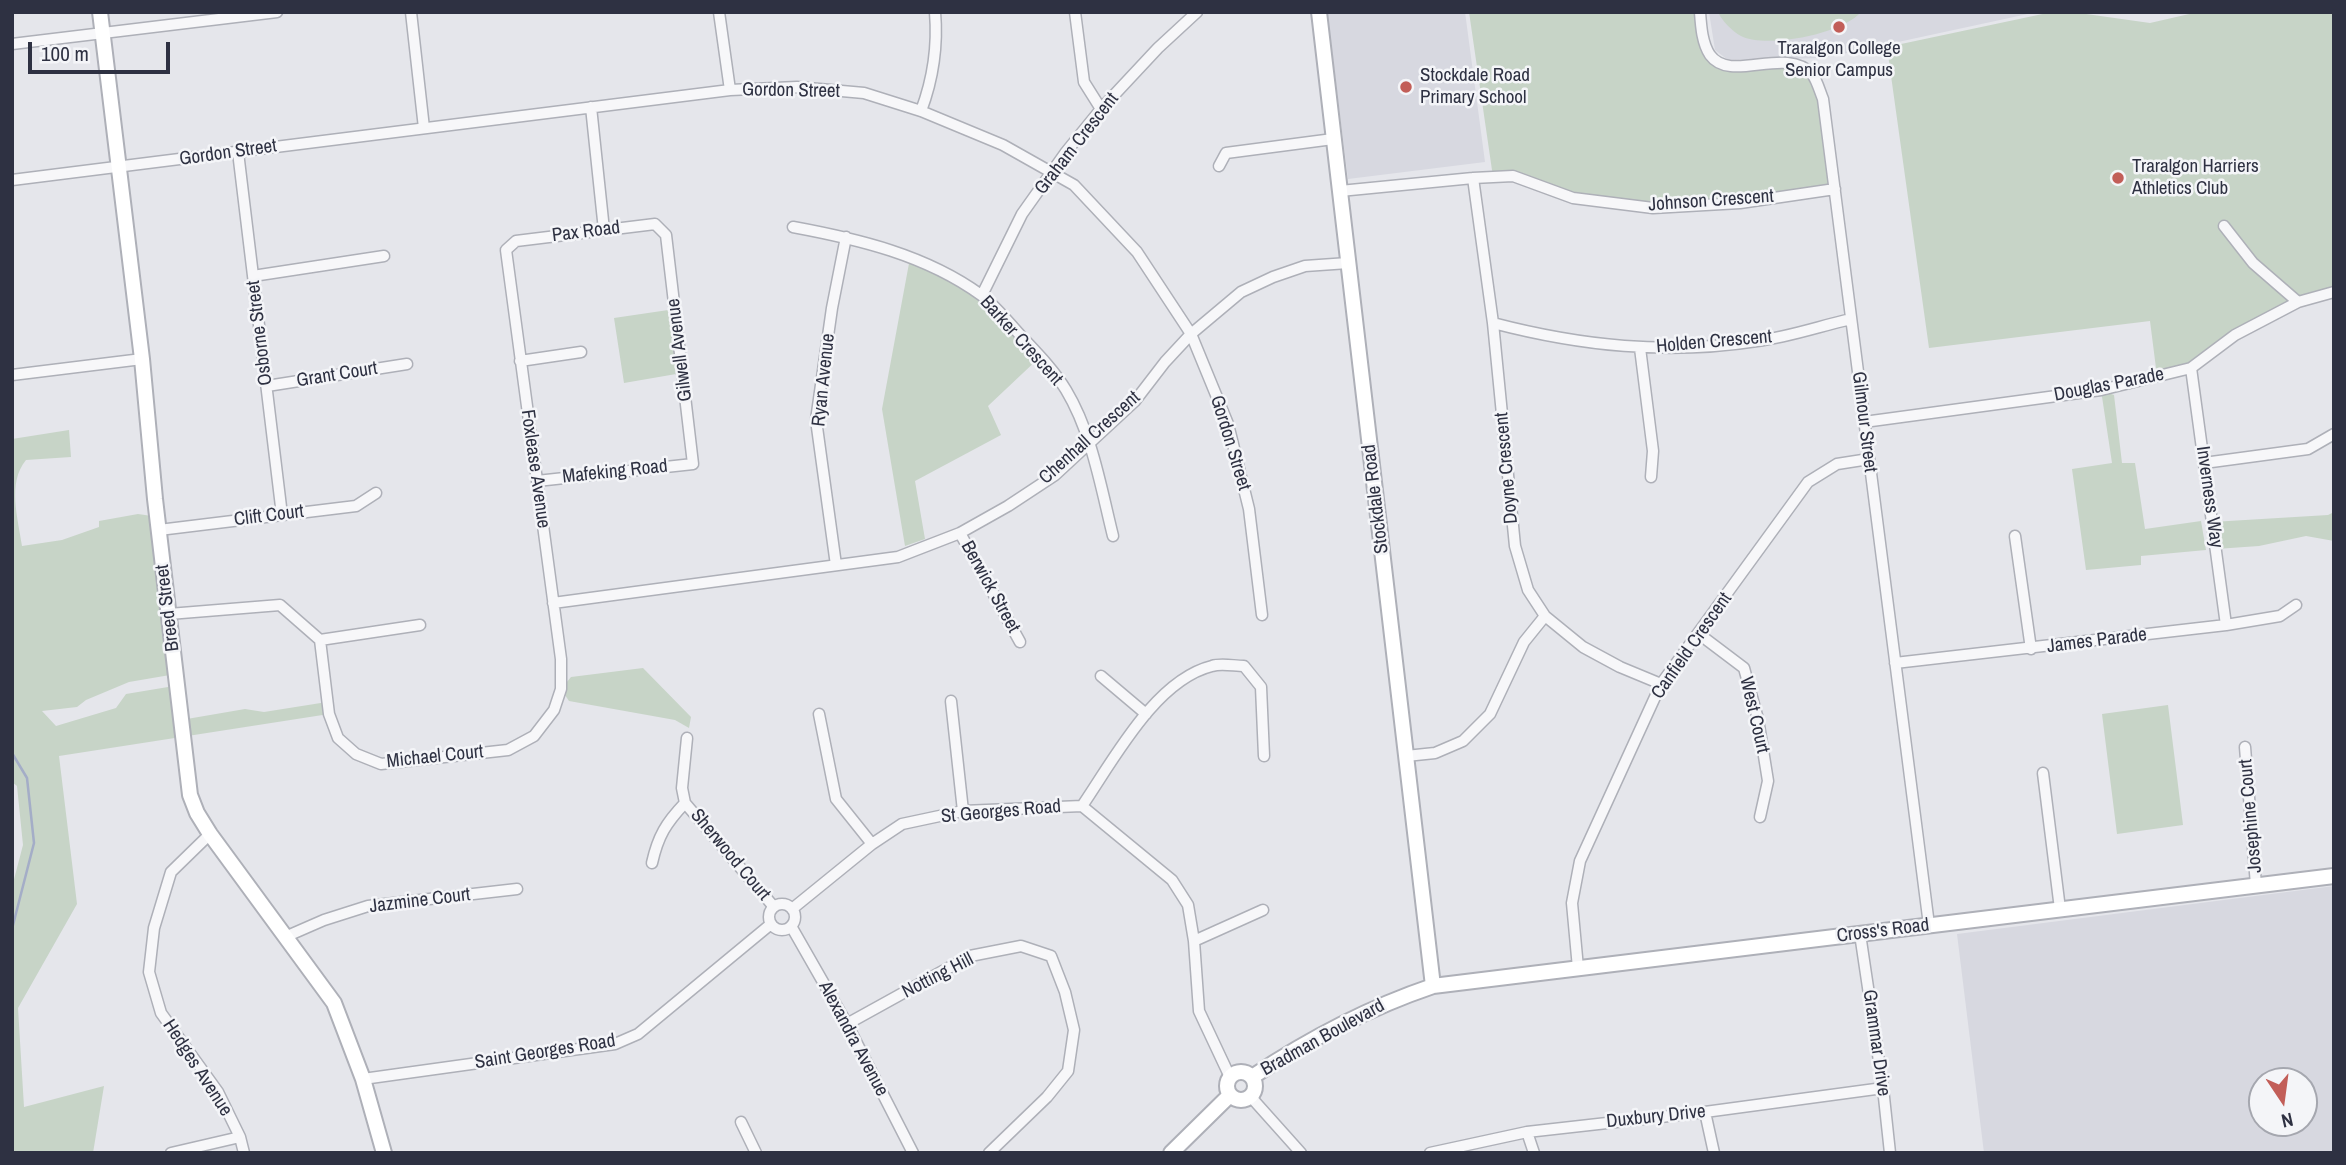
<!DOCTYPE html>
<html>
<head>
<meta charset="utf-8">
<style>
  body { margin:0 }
  #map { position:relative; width:2346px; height:1165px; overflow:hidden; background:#e5e6eb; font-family:"Archivo Narrow",sans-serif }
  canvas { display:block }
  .frame { position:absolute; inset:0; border:14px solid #2e3142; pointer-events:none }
  .north { position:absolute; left:2248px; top:1067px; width:70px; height:70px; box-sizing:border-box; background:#f4f5f8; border:2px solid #a5a7af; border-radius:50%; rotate:167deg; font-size:19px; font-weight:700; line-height:28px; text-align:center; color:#2e3142 }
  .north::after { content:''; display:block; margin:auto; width:24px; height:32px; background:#c25e58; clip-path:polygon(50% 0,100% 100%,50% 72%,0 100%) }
  .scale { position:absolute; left:28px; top:42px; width:142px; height:32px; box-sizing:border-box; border:4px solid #2e3142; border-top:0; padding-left:9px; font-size:21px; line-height:24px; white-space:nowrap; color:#2e3142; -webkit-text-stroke:5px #f4f5f8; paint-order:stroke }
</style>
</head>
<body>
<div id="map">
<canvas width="2346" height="1165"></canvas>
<div class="frame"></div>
<div class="north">N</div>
<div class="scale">100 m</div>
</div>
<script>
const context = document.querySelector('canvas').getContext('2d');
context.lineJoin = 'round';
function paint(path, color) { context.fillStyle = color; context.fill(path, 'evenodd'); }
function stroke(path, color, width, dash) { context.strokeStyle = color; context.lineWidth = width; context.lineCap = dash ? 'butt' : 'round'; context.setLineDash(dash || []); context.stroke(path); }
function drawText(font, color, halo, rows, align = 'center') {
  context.font = font + ' "Archivo Narrow",sans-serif'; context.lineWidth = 5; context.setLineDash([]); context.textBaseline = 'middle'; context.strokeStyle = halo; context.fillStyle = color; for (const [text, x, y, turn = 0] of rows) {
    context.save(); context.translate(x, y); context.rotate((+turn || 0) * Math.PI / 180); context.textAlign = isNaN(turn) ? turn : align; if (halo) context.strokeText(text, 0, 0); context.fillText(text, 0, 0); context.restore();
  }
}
paint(new Path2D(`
  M1327 12H1465L1485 162 1348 179Z
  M1709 12H2037L1824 58 1728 60 1715 50Z
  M2334 886V1153H1984L1957 934ZM2262 1081H2304V1123H2262Z`), '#d7d8e0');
paint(new Path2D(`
  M1469 12H1700L1710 55 1726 66 1795 62 1813 75 1823 99 1835 189 1653 208 1573 198 1513 176 1493 177Z
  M1718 12H1861C1842 34 1767 49 1741 36 1732 31 1722 21 1718 12Z
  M2052 12H2072L2150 23 2198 12H2334V292L2298 302 2235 335 2191 368 2157 376 2150 321 1929 348 1887 47Z
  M910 258 982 295 1040 357 988 406 1001 435 915 481 925 539 905 546 882 409Z
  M675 309 682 373 624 383 614 318Z
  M2101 390 2114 395 2122 463H2135L2145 529 2201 521 2206 550 2141 556V565L2086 570 2072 469 2112 463Z
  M69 430 71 457 26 460C7 483 18 518 22 546L62 540 99 527V521L138 514 152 516 170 675 129 682 86 700 77 707 42 711 56 726 116 708 126 694 174 686 181 720 245 709 264 712 327 702 329 714 59 756 77 904 18 1008 24 1107 104 1086 93 1153H12V887L23 845 17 786 12 782V439Z
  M2334 512V541L2306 536 2259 546 2216 549 2212 522 2328 515Z
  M643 668 691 717 689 728 675 720 569 701 561 689 571 677Z
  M2168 705 2183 825 2117 834 2102 714Z`), '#c7d4c7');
stroke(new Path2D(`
  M12 753 27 778 34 843 12 929`), '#a4adc7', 2.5);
const street = new Path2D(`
  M411 12 424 128
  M719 12 730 90
  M1075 12 1084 82 1101 109
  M1700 12C1701 26 1702 43 1710 55 1731 84 1785 45 1812 74 1817 80 1820 92 1823 99L1929 925
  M12 44 277 12
  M591 107 604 230
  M921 111C933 79 938 47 935 12
  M238 152 282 515
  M1219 166 1226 153 1333 139
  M1473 178 1493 323 1515 546 1528 590 1545 616 1583 647 1620 667 1661 684
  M12 180 730 90 797 87 864 93 921 111 1003 145 1074 185 1137 252 1191 334 1228 424 1249 509 1262 615
  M1340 191 1473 178 1513 176 1573 198 1653 208 1740 203 1835 189
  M2224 226 2253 263 2298 302
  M793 227C858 239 926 255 981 295 996 306 1009 323 1022 337 1037 353 1054 370 1066 390 1092 433 1101 488 1113 536
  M253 276 384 256
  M982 295 1022 214 1066 152 1101 109 1158 48 1197 12
  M1493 323C1581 346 1667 355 1757 341 1789 337 1820 326 1851 319
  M1640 348 1653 451 1651 477
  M520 361 581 352
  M2191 368 2226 625
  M12 375 142 359
  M267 386 407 364
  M1864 422 2101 390 2191 368 2235 335 2298 302 2334 292
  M2204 463 2308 449 2334 434
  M159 530 356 506 376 493
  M960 533 1020 642
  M2015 536 2031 649
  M836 565 816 420 832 308 846 237
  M553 603 898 557 960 533 1008 506 1055 475 1135 401 1165 362 1191 334 1241 292 1273 277 1305 266 1348 263
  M169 614 280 605 320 640 329 714 338 738 356 754 381 764 508 750 534 736 554 710 561 689V659L506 250 516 241 655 224 666 235 693 464 537 481
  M1699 634 1744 668 1758 719 1768 781 1760 817
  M320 640 420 625
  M1895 663 2226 625 2280 616 2296 605
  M1101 676 1146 714
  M951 701 963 811
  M819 714 836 799 872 844
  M687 738 682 788 685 803 774 907
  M2245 747 2256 885
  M1406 756 1435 753 1463 741 1490 714 1524 642 1545 616
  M2043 773 2060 909
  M1082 806C1113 761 1155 680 1212 666 1221 663 1234 666 1244 666L1261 687 1264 756
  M210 834 171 872 154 928 149 972 161 1013 218 1092 240 1137 244 1153
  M652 863C658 836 666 823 685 803
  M769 917a13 13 0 1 1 26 0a13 13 0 1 1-26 0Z
  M792 909 872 844 902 824 963 811 1082 806 1172 880 1188 905 1194 941 1199 1011 1230 1077
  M791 926 847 1024 913 1153
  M1860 934 1883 1088 1890 1153
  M285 937 324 920 368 906 517 889
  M1194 941 1263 910
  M1578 968 1572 903 1580 861 1661 684 1808 482 1837 464 1869 459
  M847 1024 970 956 1021 946 1051 956 1065 992 1074 1030 1068 1071 1047 1097 989 1153
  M363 1079 615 1044 638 1034 771 924
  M1250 1096 1301 1153
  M1705 1112 1714 1153
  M741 1122 756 1153
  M1527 1132 1534 1153
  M171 1153 240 1137
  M1430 1153 1527 1132 1705 1112 1883 1088`);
const secondary = new Path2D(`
  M100 12 142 359 155 499 190 795 197 813 210 834 334 1003 363 1079 384 1153
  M1319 12 1433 986
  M1227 1086a14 14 0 1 1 28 0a14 14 0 1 1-28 0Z
  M1252 1077C1309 1039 1368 1008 1433 986L2334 876
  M1171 1153 1230 1095`);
stroke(street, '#aeb0b8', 13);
stroke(secondary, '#aeb0b8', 18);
stroke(street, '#f7f7f9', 10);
stroke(secondary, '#fff', 14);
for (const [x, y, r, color] of [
  [1839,27,7,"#c25e58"],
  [1406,87,7,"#c25e58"],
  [2118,178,7,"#c25e58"]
]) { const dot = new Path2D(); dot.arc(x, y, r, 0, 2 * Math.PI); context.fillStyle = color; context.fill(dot); stroke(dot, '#f4f5f8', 2.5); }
drawText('19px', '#2e3142', '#f4f5f8', [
  ["Traralgon College",1839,49,"center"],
  ["Senior Campus",1839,71,"center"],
  ["Stockdale Road",1420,76],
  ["Primary School",1420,98],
  ["Traralgon Harriers",2132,167],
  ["Athletics Club",2132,189]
], 'left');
drawText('19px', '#2e3142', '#f4f5f8', [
  ["Gordon Street",791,91,1],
  ["Graham Crescent",1077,144,-52],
  ["Gordon Street",228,153,-8],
  ["Johnson Crescent",1711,201,-4],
  ["Pax Road",586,232,-7],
  ["Osborne Street",260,333,-97],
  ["Barker Crescent",1021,341,48],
  ["Holden Crescent",1714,342,-5],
  ["Gilwell Avenue",680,350,-97],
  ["Grant Court",337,375,-9],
  ["Ryan Avenue",824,380,-84],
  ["Douglas Parade",2109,385,-11],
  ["Gilmour Street",1864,422,83],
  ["Chenhall Crescent",1090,438,-42],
  ["Gordon Street",1230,443,73],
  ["Doyne Crescent",1507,468,-95],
  ["Foxlease Avenue",535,469,82],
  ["Mafeking Road",615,472,-6],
  ["Inverness Way",2209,497,82],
  ["Stockdale Road",1376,499,-97],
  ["Clift Court",269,516,-7],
  ["Berwick Street",990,587,61],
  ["Breed Street",168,608,-97],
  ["James Parade",2097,641,-7],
  ["Canfield Crescent",1692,646,-55],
  ["West Court",1754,715,77],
  ["Michael Court",435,757,-6],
  ["St Georges Road",1001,812,-5],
  ["Josephine Court",2251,816,-95],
  ["Sherwood Court",730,855,50],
  ["Jazmine Court",420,901,-7],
  ["Cross's Road",1883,931,-7],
  ["Notting Hill",938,976,-27],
  ["Bradman Boulevard",1323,1038,-29],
  ["Alexandra Avenue",853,1039,62],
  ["Grammar Drive",1876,1043,82],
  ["Saint Georges Road",545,1052,-9],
  ["Hedges Avenue",197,1068,57],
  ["Duxbury Drive",1656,1117,-6]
]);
</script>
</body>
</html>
